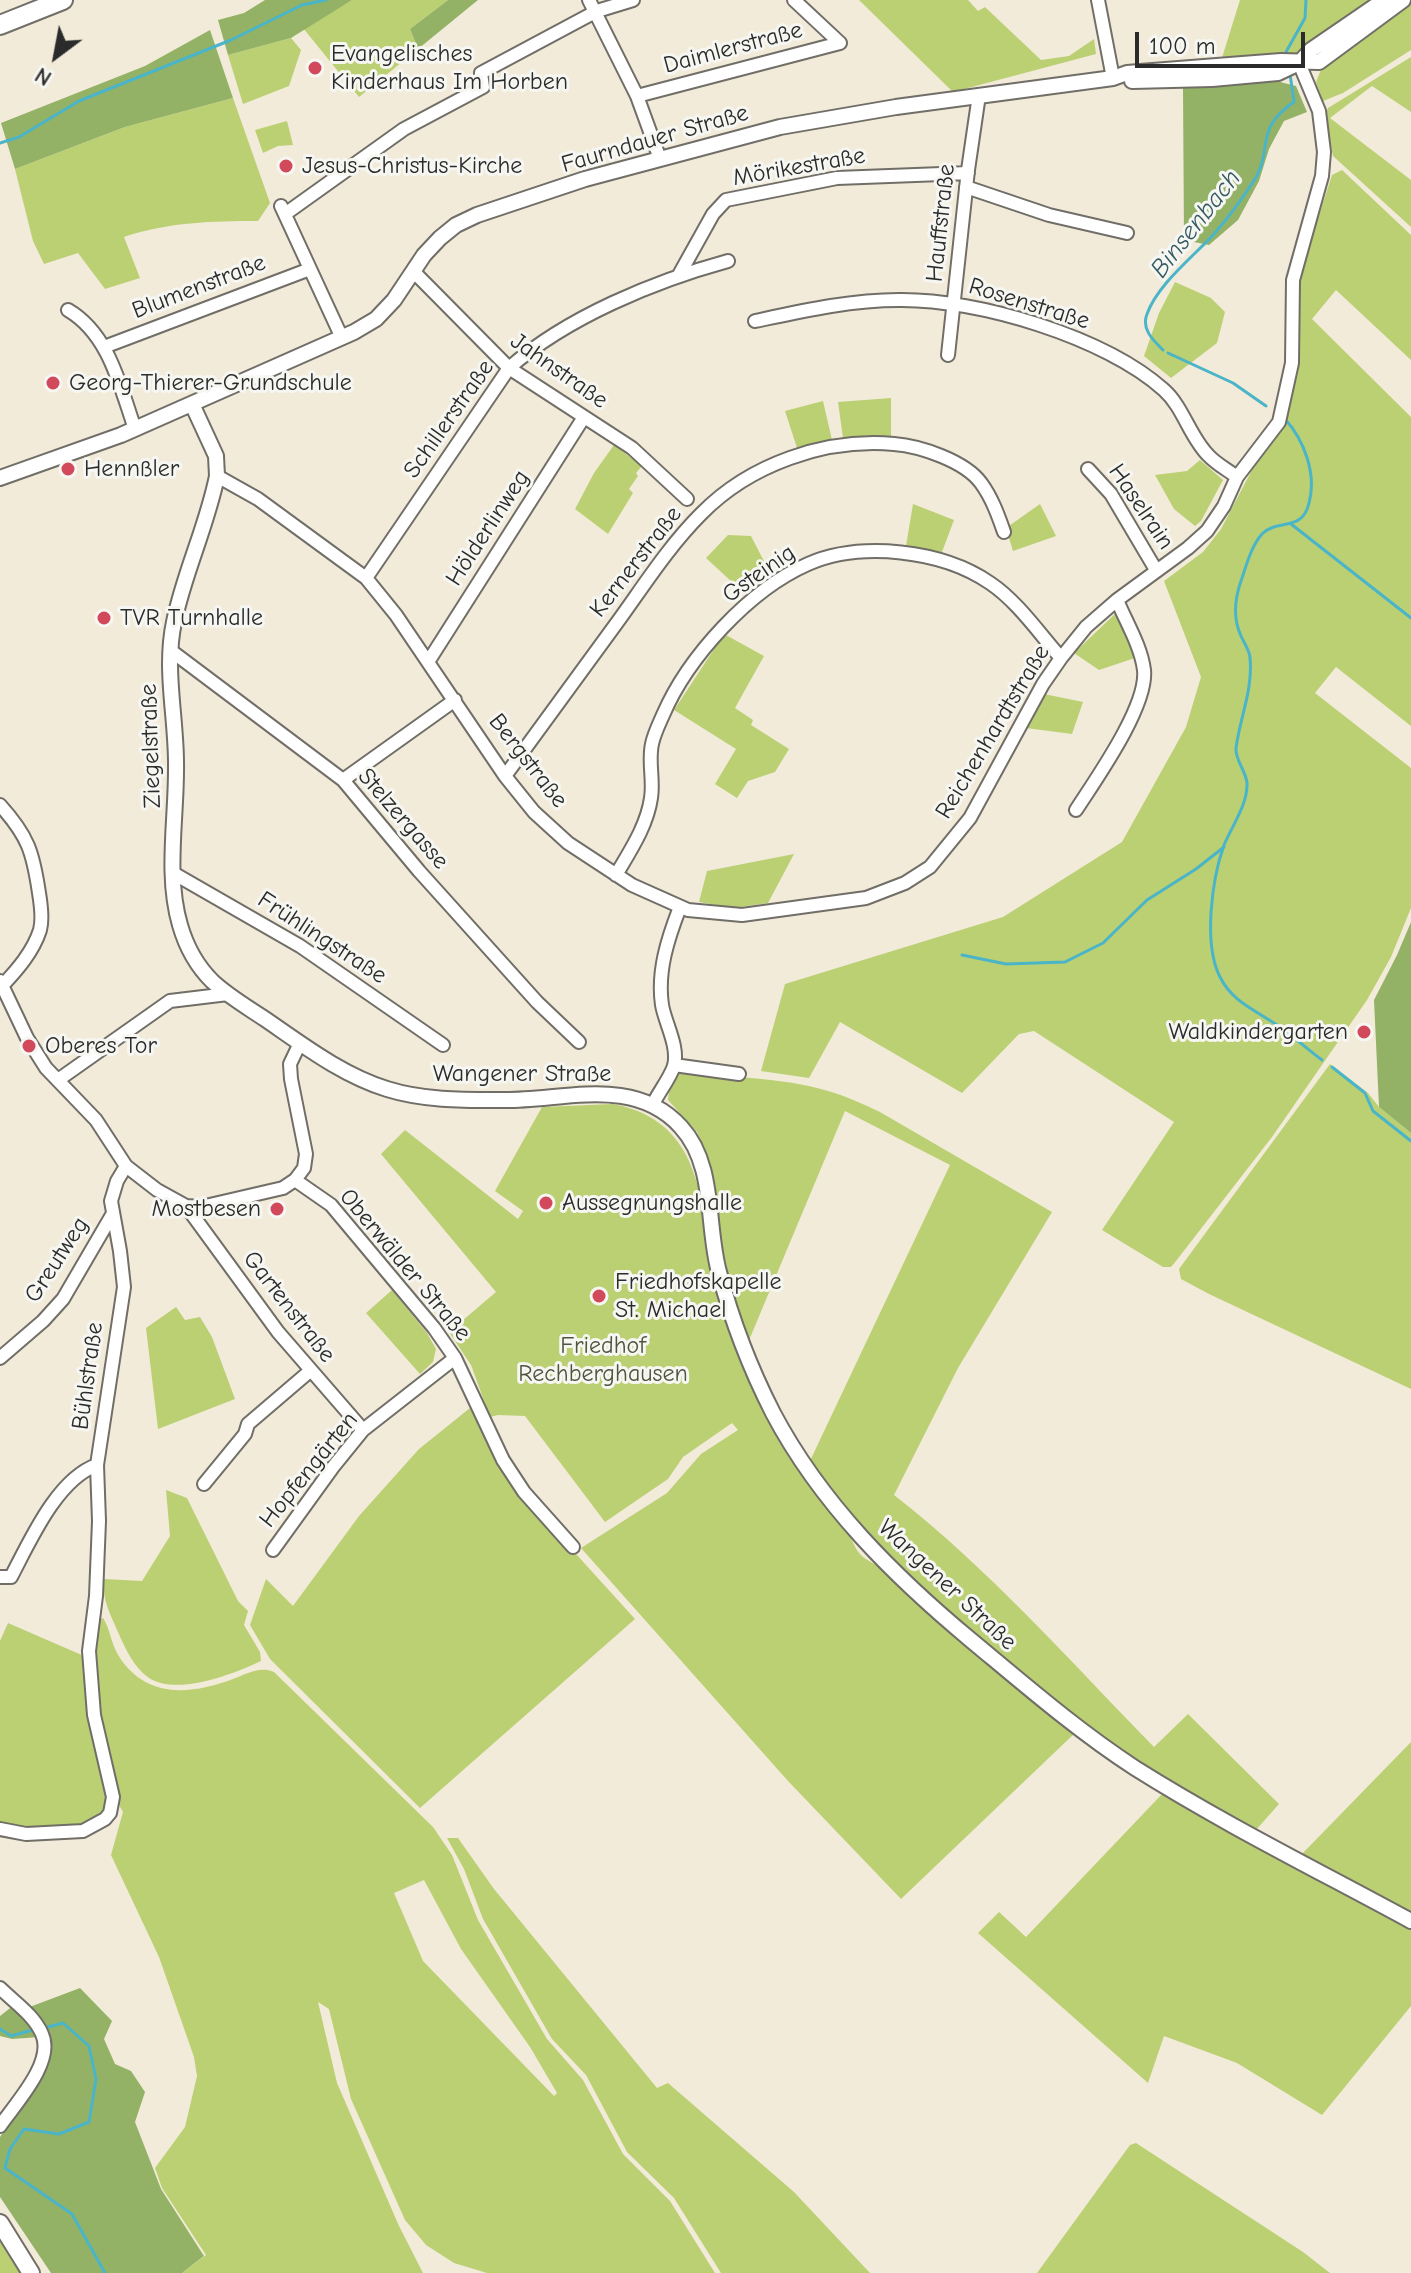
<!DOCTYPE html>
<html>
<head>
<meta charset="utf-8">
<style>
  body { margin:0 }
  #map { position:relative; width:1411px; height:2273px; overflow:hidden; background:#f2ebda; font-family:"Comic Neue",sans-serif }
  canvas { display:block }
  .north { position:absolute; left:16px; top:16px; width:80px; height:80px; -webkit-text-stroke:6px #f6f6f2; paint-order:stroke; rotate:212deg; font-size:22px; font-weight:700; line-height:32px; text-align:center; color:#2b2b2b }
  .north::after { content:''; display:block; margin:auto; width:28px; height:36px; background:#2b2b2b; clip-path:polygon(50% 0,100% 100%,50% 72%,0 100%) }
  .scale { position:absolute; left:1135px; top:32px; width:170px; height:36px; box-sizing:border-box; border:4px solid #2b2b2b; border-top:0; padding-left:10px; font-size:24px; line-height:28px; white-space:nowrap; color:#2b2b2b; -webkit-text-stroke:6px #f6f6f2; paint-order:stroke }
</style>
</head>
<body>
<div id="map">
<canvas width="1411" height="2273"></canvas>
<div class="north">N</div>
<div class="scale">100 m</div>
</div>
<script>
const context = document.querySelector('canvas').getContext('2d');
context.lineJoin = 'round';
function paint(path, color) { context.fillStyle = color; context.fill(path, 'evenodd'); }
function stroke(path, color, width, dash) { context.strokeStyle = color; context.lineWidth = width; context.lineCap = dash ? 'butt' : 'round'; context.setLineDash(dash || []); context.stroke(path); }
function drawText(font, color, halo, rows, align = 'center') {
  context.font = font + ' "Comic Neue",sans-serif'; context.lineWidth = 6; context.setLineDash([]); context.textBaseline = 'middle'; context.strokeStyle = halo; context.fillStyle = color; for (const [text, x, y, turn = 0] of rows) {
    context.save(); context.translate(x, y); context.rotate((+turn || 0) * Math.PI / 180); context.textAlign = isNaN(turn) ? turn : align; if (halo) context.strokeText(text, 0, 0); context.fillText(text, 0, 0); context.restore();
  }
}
paint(new Path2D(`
  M352 0H448L410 29 418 49 359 97 303 28Z
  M859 0H968L978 11 985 7 1041 60 1069 56 1094 39 1096 54 953 92Z
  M1240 0H1377L1296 56 1221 61Z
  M1411 0V50L1343 93 1323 101 1316 82 1322 67Z
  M291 38 301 50 289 86 243 104 228 55Z
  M1411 57V112L1372 86 1330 118 1411 180V227L1333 156 1325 115 1328 108Z
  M233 98 270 203 258 221C213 221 168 222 124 237L140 278 105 289 78 253 44 264 33 241 15 169 125 127Z
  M287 121 293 145 278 146 263 153 255 130Z
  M1342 170 1411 235V360L1336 290 1312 319 1411 417V726L1336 667 1315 693 1411 768V908L1391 957 1367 1000 1272 1137 1176 1261 1171 1267H1163L1102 1230 1174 1122 1034 1031 1019 1034 962 1093 840 1022 809 1078 761 1071 785 984 1003 917 1122 842 1186 727 1201 677 1164 581 1203 552 1221 529 1253 468 1276 439 1287 414 1300 339V274L1332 175Z
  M1175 282 1211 298 1225 312 1217 343 1171 378 1144 356 1159 313Z
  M891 398V436L843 438 838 402Z
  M823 401 832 440 798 451 785 411Z
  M614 445 642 466 636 473 638 476 629 489 633 493 608 534 575 509 594 473Z
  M1200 460 1223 480 1201 521 1195 526 1174 509 1155 475 1187 471Z
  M913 504 954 520 942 552 906 546Z
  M1040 504 1056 536 1013 551 1006 528Z
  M728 535 751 536 771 575 745 594 706 558Z
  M1117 612 1135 658 1099 670 1074 653Z
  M724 634 764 656 735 708 753 720 751 725 789 749 775 772 748 781 737 798 715 784 736 749 674 710Z
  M1044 694 1083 702 1072 734 1026 728Z
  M794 854 768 903 733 908 699 902 707 871Z
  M1330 1064 1368 1093 1379 1107 1411 1133V1389L1209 1294 1181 1279 1179 1269Z
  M679 1073C727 1077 781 1077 828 1091 846 1096 863 1104 880 1112L1052 1212 958 1368 894 1495C989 1569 1070 1661 1154 1747L1188 1714 1279 1804 1255 1831 1134 1761 957 1623 845 1510 809 1463 950 1165 845 1111 747 1345 731 1296 707 1158 697 1132 668 1100C669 1090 671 1078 679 1073Z
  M612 1104C643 1109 669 1124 685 1153 708 1197 707 1252 720 1300 743 1384 789 1455 842 1522 850 1531 852 1545 860 1554 866 1561 878 1565 886 1570L1075 1733 901 1899 788 1781 581 1548 667 1493 701 1454 738 1430 732 1423 683 1457 668 1479 605 1522 525 1416 498 1415 490 1417 471 1365 449 1332 496 1292 381 1154 405 1130 518 1219 523 1211 495 1191 542 1107Z
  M392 1290 427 1333 436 1349 433 1362 420 1374 366 1313Z
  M176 1307 185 1320 200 1317 212 1337 235 1399 158 1429 146 1328Z
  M470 1408 508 1479 635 1619 420 1808 270 1659 250 1625 266 1579 293 1606 359 1516 419 1449Z
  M166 1490 187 1498 238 1601 248 1611 244 1625 260 1652 261 1661C234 1674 177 1696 149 1678 134 1668 125 1648 118 1632 110 1613 102 1600 104 1579L142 1581 170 1536Z
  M103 1618C110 1629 111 1642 117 1653 143 1698 188 1696 233 1679 247 1674 259 1666 274 1672L433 1827 452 1855 478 1920 547 2039 583 2080 623 2154 670 2201 715 2273H487L454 2263 426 2245 405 2220 351 2099 329 2009 318 2002 337 2083 399 2226 423 2273H182L206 2255 162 2188 155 2168 185 2127 197 2076 194 2057 159 1957 111 1855 123 1812 119 1805C103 1740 86 1687 98 1620ZM424 1880 461 1949 530 2047 557 2093 554 2096 423 1961 394 1893Z
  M8 1623 84 1656C84 1681 87 1705 92 1730 96 1752 115 1795 101 1814 84 1838 25 1828 0 1824V1641Z
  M1411 1742V1913L1301 1855Z
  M1163 1793 1411 1928V2006L1322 2115 1237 2063 1164 2036 1148 2083 978 1933 999 1912 1026 1937Z
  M447 1838H458L494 1889 657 2088 668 2083 794 2192 870 2273H721L674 2198 627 2152 586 2075 552 2039 483 1919 464 1869Z
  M1136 2143 1303 2252 1330 2273H1037L1130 2145Z
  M0 2233 27 2273H0Z`), '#bbd073');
paint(new Path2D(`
  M265 0H352L291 38 228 55 218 20 244 13Z
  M448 0H478L418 49 410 29Z
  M210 30 233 98 125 127 15 169 1 123 145 66Z
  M1276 81 1296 86 1307 112 1284 121 1269 149 1259 181 1238 220 1209 245 1184 240 1183 88Z
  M1411 922V1133L1379 1107 1374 1000 1397 955Z
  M80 1988 112 2021 104 2039 115 2064 131 2071 145 2092 135 2122 161 2189 204 2256 182 2273H51L0 2197V2137L43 2069 47 2057 27 2008Z
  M14 2005 40 2037 12 2039 0 2036V2016Z`), '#94b265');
stroke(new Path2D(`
  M1286 52 1305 18 1306 0
  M0 143 19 137 79 101 231 40 302 5 326 0
  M1163 350C1153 340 1141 329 1147 314 1158 284 1193 257 1214 234 1227 219 1240 202 1251 185 1276 151 1251 131 1294 102L1290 74
  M1168 353 1233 383 1266 406
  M1285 419C1304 440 1317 474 1309 503 1302 533 1278 518 1262 534 1252 545 1247 563 1242 578 1235 597 1232 617 1241 636 1244 643 1250 651 1250 658 1253 690 1240 717 1236 748 1235 760 1246 771 1247 783 1248 804 1232 826 1224 845 1212 879 1203 944 1220 977 1232 1001 1253 1009 1274 1023 1291 1034 1306 1048 1322 1060
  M1291 524 1411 618
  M962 955 1006 964 1065 962 1103 943 1147 900 1196 869 1224 847
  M1332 1067 1365 1093 1373 1111 1411 1141
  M44 2028 63 2023 89 2046 96 2079 89 2122 59 2134 24 2129 10 2149 5 2168 72 2214 105 2273
  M0 2029 11 2036 36 2029`), '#4ab4c8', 3);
const minor = new Path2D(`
  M589 0 637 96 660 159
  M794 0 840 43
  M1098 0 1113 78
  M637 96 840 43
  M966 187 1049 215 1127 233
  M281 206 342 338
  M285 214 404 129 483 87 481 73 597 11 633 0
  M413 271 509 368 632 448 687 499
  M679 275 713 214 726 200 837 178 968 173
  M68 310C109 334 120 386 135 429
  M755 321C802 311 850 300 899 300 978 299 1105 337 1164 390 1183 407 1190 437 1208 455 1216 464 1228 470 1237 477
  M104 347 310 269
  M948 355 968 170 979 95
  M1088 469 1111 494 1156 570
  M217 476 258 499 366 578 396 615 505 776 534 812 568 843 632 885 688 910 742 915 866 898 905 883 930 867 970 818 1043 684 1061 658 1086 627 1117 600 1188 548 1207 531 1224 506 1237 477 1279 422 1292 363 1293 280 1322 176 1324 152 1319 111 1299 63
  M366 578 509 368C567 317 655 281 728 261
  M170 650 343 780 419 871 537 1002 579 1042
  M428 662 584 417
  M505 776C542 725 579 675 616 624 643 587 668 547 701 514 750 464 825 438 894 444 920 446 965 461 981 483 992 498 998 515 1004 532
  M343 780 455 700
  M0 805C28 836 33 852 39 893 41 905 43 919 40 930 33 952 17 970 2 986
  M1076 810C1096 779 1148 706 1144 670 1141 646 1126 622 1117 600
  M173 873 300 946 443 1045
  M616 875C630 851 647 826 651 798 654 780 648 762 652 744 654 734 659 724 663 715 688 657 749 590 808 564 861 541 942 550 990 583 1017 601 1039 633 1061 658
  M0 981 27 1038 46 1068 96 1120 126 1166 157 1190 186 1206 201 1207 283 1188 295 1180 304 1168 306 1154 291 1079 290 1064 300 1043
  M674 1065 739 1074
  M58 1080 170 1001 228 994
  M653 1104C659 1092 670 1078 674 1066 679 1046 665 1023 662 1005 657 971 668 938 680 907
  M295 1180 331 1205 434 1328 455 1358 503 1460 524 1492 573 1547
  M186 1206 278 1332 363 1430
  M0 1358 43 1321 63 1299 112 1215
  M204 1484 245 1434 248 1424 310 1371
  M273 1550 333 1467 363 1430 455 1358
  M0 1577H11C30 1541 57 1479 97 1465
  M0 1829 26 1834 83 1831 105 1819 110 1813 113 1797 94 1715 89 1651 96 1596 99 1521 97 1465 124 1287 120 1251 111 1201 117 1181 126 1166
  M0 1988C14 2002 34 2015 42 2034 55 2062 15 2104 0 2126`);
const tertiary = new Path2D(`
  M1132 81 1212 79 1278 73 1299 63 1311 50 1384 0
  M192 404 216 456 217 476C207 526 184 573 174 622 164 669 176 716 176 763 177 816 165 874 180 925 186 946 197 966 212 981 228 996 247 1007 265 1019 303 1045 342 1075 387 1089 425 1101 467 1100 506 1100 566 1100 635 1076 681 1127 716 1165 706 1225 719 1272 732 1321 750 1368 773 1413 821 1504 895 1577 972 1641 1025 1685 1078 1731 1135 1768 1224 1824 1319 1871 1411 1921
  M0 478 121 435 354 332 376 319 394 300 424 255 440 238 456 225 477 215 585 179 780 127 896 107 1113 78 1127 73 1281 61 1319 62 1403 0`);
const secondary = new Path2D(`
  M0 2223 31 2273`);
const primary = new Path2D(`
  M0 25 63 0`);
stroke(minor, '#716e68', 16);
stroke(tertiary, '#716e68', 18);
stroke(secondary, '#716e68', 20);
stroke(primary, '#716e68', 22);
stroke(minor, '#fff', 12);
stroke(tertiary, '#fff', 14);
stroke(secondary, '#fff', 16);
stroke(primary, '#fff', 18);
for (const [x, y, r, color] of [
  [315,68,8,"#d1495b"],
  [286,166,8,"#d1495b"],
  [53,383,8,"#d1495b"],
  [68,469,8,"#d1495b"],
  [104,618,8,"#d1495b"],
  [1364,1032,8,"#d1495b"],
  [29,1046,8,"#d1495b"],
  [546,1203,8,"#d1495b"],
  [277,1209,8,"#d1495b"],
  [599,1296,8,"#d1495b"]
]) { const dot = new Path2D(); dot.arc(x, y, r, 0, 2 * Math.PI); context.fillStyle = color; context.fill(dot); stroke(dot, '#f6f6f2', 3); }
drawText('24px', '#2b2b2b', '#f6f6f2', [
  ["Daimlerstraße",733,48,-15],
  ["Faurndauer Straße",655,139,-16],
  ["Mörikestraße",799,167,-10],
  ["Hauffstraße",941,223,-84],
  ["Blumenstraße",199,287,-21],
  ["Rosenstraße",1029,304,17],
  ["Jahnstraße",559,371,35],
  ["Schillerstraße",449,419,-55],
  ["Haselrain",1141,507,56],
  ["Hölderlinweg",488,528,-57],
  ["Kernerstraße",636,562,-52],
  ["Gsteinig",759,574,-35],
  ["Reichenhardtstraße",993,732,-59],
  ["Ziegelstraße",151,746,-92],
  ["Bergstraße",528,761,52],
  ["Stelzergasse",403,819,49],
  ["Frühlingstraße",322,938,33],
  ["Wangener Straße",522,1074],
  ["Greutweg",57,1260,-57],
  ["Oberwälder Straße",405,1265,50],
  ["Gartenstraße",289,1307,52],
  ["Bühlstraße",88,1376,-82],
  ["Hopfengärten",309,1470,-51],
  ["Wangener Straße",947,1585,43]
]);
drawText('24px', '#2b2b2b', '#f6f6f2', [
  ["Evangelisches",331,54],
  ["Kinderhaus Im Horben",331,82],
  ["Jesus-Christus-Kirche",302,166],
  ["Georg-Thierer-Grundschule",69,383],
  ["Hennßler",84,469],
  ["TVR Turnhalle",120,618],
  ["Waldkindergarten",1348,1032,"right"],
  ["Oberes Tor",45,1046],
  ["Aussegnungshalle",562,1203],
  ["Mostbesen",261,1209,"right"],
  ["Friedhofskapelle",615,1282],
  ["St. Michael",615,1310]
], 'left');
drawText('24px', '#4f543d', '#f6f6f2', [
  ["Friedhof",603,1346],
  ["Rechberghausen",603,1374]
]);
drawText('italic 26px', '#365b62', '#f6f6f2', [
  ["Binsenbach",1196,224,-52]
]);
</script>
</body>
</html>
